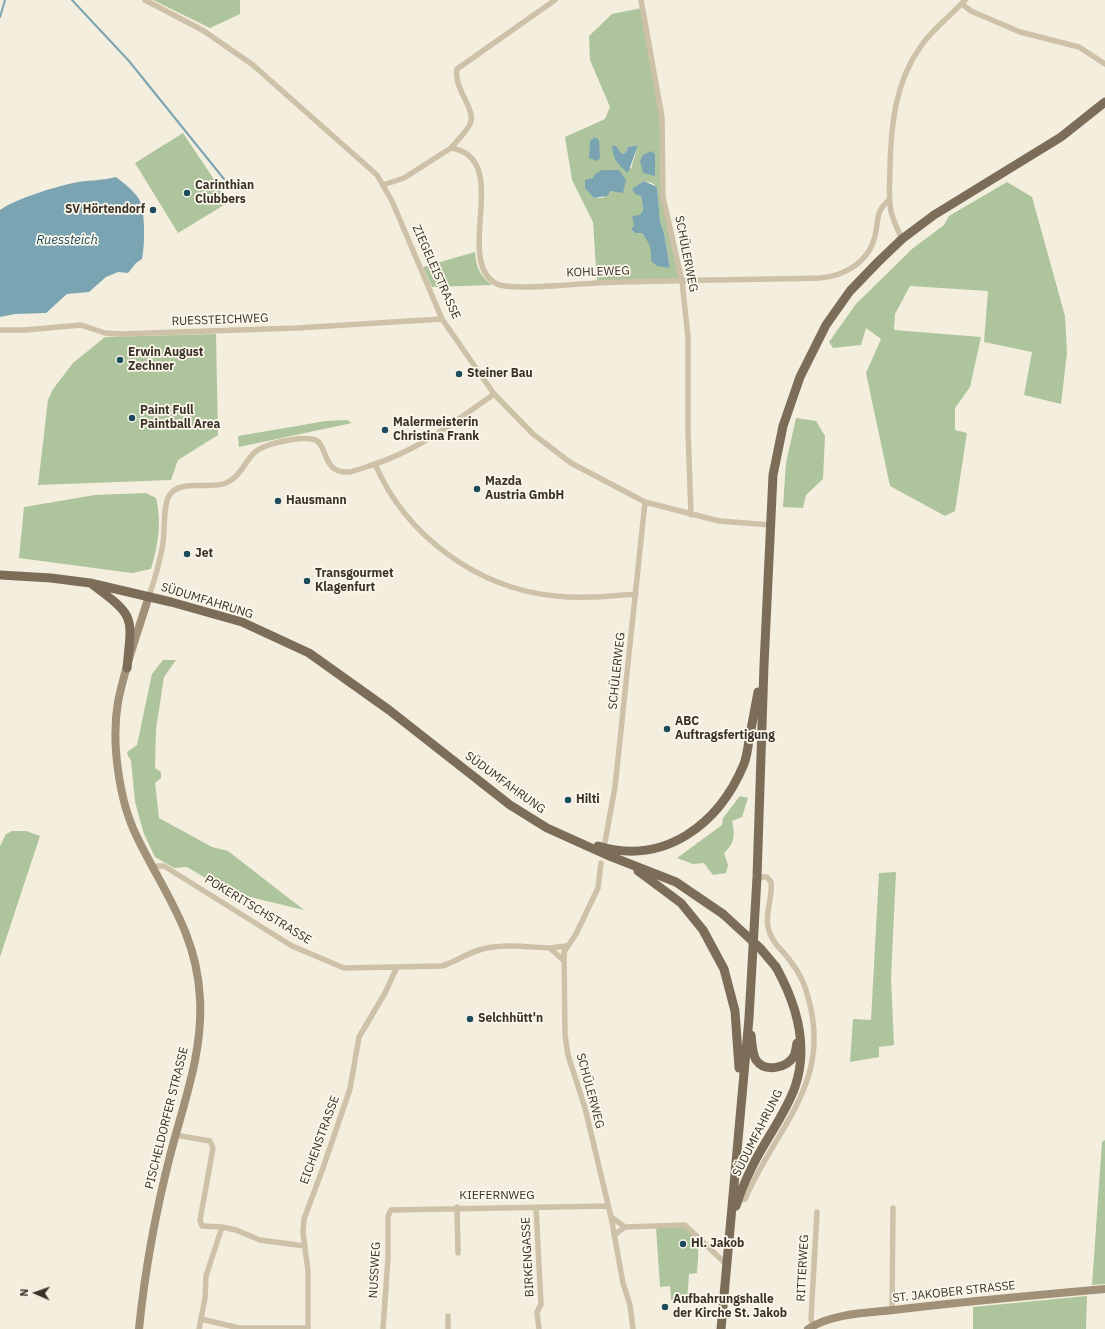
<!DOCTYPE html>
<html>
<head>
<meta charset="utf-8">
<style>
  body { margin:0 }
  #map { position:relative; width:1105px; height:1329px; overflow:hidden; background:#f4eede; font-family:"IBM Plex Sans",sans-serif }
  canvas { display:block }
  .north { position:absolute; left:16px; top:1273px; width:40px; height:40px; -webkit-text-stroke:3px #fbf7eb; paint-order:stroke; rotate:272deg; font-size:11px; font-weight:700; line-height:16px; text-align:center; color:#3a3229 }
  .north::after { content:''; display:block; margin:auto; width:14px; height:18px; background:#3a3229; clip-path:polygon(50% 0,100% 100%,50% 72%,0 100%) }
</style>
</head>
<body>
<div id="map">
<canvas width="1105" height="1329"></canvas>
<div class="north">N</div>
</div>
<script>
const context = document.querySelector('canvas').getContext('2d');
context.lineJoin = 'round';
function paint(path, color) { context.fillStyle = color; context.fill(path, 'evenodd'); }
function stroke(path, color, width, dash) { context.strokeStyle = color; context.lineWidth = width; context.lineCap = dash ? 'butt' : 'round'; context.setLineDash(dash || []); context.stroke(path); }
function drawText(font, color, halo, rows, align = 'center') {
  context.font = font + ' "IBM Plex Sans",sans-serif'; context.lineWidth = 3.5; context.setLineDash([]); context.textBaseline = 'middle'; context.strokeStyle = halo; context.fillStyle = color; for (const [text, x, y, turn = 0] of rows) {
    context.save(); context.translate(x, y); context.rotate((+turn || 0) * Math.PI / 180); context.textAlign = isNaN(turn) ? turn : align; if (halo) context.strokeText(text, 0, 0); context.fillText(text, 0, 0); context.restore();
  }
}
paint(new Path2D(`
  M153 0H240V14L210 28Z
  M642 8 662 117 663 197 682 281 597 283 593 222 572 180 565 137 605 119 610 107 590 60 589 36 612 14ZM638 145 631 169 616 146 622 154 626 152 628 147ZM626 180 603 198H594L590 191ZM644 181 652 183 657 187 660 221 664 233 670 268 652 250 647 239 642 233H635L631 231 643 210 639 185Z
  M183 133 229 202 178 233 135 163Z
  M1007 182 1032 197 1065 316 1067 353 1061 404 1024 395 1032 352 984 342 988 291 910 286 895 314 894 330 981 337 970 387 955 408V430L967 433 955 511 945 516 890 486 866 373 881 339 866 328 861 345 833 348 829 342 856 304 912 249 944 225 949 216Z
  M475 252C476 267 480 276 492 285L432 287 423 267Z
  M216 334 218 435 178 460 171 480 38 485 48 400 53 389 73 363 105 337Z
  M796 418 816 421 825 436 823 479 806 495 803 508 783 507 786 463Z
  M347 420 352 423 239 447 238 436 326 421Z
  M146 493 156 498C162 522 158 546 151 569L132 573 19 558 24 507 95 495Z
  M163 660H176L164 677 156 729 155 768 161 772V778L155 783 159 818 212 847 228 851 304 910 229 892 187 867 174 868 155 857 144 834 135 802 131 760 128 756 127 752 137 745 152 674Z
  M740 796 748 798 742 817 732 821C735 835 735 843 724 853L728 865 726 873 713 875 704 863 693 864 677 858 722 825 723 818Z
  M12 831H26L40 836 0 957V846L6 834Z
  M896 872 891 978 894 1045 879 1047V1057L850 1062 853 1019 871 1020 879 873Z
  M1105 1140V1284L1092 1285 1102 1142Z
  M656 1227C664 1227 673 1226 682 1227 703 1228 698 1258 697 1273L689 1274 687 1302 671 1300 670 1286 660 1287Z
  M1087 1296 1086 1329H973V1307Z`), '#aec49c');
paint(new Path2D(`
  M595 137 599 140 600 158 597 161 589 158 590 141Z
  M638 145 628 173C618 165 613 159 612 146H616L622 154 626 152 628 147Z
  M651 151 655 154V176L643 173 640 161 643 155Z
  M602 170H619L626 180 623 193 611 191 607 196 594 198 585 188V180L593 178 595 174Z
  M116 177C124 183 137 193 141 203 145 217 145 245 142 259L136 263 128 273 118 272 106 277 89 292 67 294 46 313 15 314 0 317V210C17 198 52 188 73 183 87 180 101 181 116 177Z
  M644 181 657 187 660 221 664 233 670 268 657 266 651 261C652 249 649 242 642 233H635L631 230 634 225 632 216 640 215 643 210 641 196 635 194 632 189Z`), '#7ba4b3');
stroke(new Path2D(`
  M72 0 129 61 224 179
  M0 17 5 0`), '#7ba4b3', 2);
stroke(new Path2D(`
  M145 0 204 31 253 65 377 175 392 201 442 319 494 394 533 434 571 463 645 502 719 521 771 525
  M641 0 662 117 663 197 682 281 688 337V430L691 515
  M962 4 971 11 1020 32 1079 47 1105 64
  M451 148C457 140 466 133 470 124 477 109 453 89 457 69L555 0
  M383 185 404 178 451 148C514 158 452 261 497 284 512 291 577 284 596 283 671 280 746 280 820 278 845 276 869 262 875 236 879 219 875 212 889 200
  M902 239C898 230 893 221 891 211 888 197 890 182 890 168 891 125 895 82 921 46 933 28 951 16 965 0
  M0 330H25L81 325 105 333 121 334 297 328 442 319
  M375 464C406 536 478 589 556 596 583 599 609 596 636 594
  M149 596C155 579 160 561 163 543 165 531 163 505 169 496 180 478 209 490 226 483 240 477 244 463 254 453 264 443 298 437 312 439 329 441 320 474 349 472 355 471 363 468 369 466 416 452 455 422 494 394
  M605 842 615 787 645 502
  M601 863 598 888 576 934 564 952 565 1035 568 1055 585 1108 611 1217 623 1283 630 1305 633 1329
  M152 866H164L292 946 344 968 442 966C455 962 466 954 479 950 501 943 527 947 550 948L563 960
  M550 948 566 946
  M175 1135 210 1141 213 1148 200 1220 202 1226 222 1227 206 1276 205 1298 199 1329
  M737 1201 745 1199C776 1127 833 1083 808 997 805 985 799 972 791 962 783 950 771 943 768 927 765 912 773 897 771 882L767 877H757
  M457 1207 458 1253
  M536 1207 541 1304 537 1312 539 1329
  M611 1217 625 1227 685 1225 727 1265
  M222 1227 236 1230 260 1240 305 1246
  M614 1235 625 1227
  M892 1310 893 1208
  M448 1316V1329
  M201 1319 239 1328H308
  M813 1325 811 1319 817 1212
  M308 1329V1271L303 1233 304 1219 323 1168 350 1089 359 1037 385 993 397 967
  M383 1329 388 1258V1216L391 1210 607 1206`), '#cdc1a8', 5.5);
stroke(new Path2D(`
  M139 1329C145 1269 156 1210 171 1152 184 1102 203 1052 200 999 197 933 164 893 137 837 119 801 111 742 118 702 125 666 138 631 149 596
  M808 1329C834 1312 872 1313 902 1309 970 1301 1037 1295 1105 1289`), '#a19179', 8);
stroke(new Path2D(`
  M0 575 51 578 90 583 171 602 242 622 309 653 389 710 510 805 547 828 607 855 676 882 723 914
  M93 585C136 617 132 616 127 668
  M598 846C665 866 719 824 744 764 747 756 748 747 749 740 752 724 755 708 758 692
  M638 871 681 903 703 930 724 969 735 1011 739 1068
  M751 1035C752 1043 752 1053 756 1060 765 1073 787 1068 794 1056 796 1052 796 1047 797 1043
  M736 1206C740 1193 746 1179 752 1167 765 1140 785 1115 795 1087 809 1046 796 1003 776 967
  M721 1329 749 1018 757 877 764 665 773 475 783 426 800 377 826 325 850 291 878 262 902 239 934 215 1061 137 1105 102`), '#7c6d59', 9);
stroke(new Path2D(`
  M723 914 760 948 776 967`), '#7c6d59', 9);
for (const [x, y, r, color] of [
  [187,193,4,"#1c4b5e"],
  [153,210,4,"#1c4b5e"],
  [120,360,4,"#1c4b5e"],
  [459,374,4,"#1c4b5e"],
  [132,418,4,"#1c4b5e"],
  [385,430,4,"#1c4b5e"],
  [477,489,4,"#1c4b5e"],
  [278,501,4,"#1c4b5e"],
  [187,554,4,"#1c4b5e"],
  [307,581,4,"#1c4b5e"],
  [667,729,4,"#1c4b5e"],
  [568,800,4,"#1c4b5e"],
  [470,1019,4,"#1c4b5e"],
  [683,1244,4,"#1c4b5e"],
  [665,1307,4,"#1c4b5e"]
]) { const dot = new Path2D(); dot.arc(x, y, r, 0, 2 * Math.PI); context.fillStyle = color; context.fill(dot); stroke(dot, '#fbf7eb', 1.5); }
drawText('bold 12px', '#3a3229', '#fbf7eb', [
  ["Carinthian",195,186],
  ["Clubbers",195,200],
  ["SV Hörtendorf",145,210,"right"],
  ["Erwin August",128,353],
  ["Zechner",128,367],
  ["Steiner Bau",467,374],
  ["Paint Full",140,411],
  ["Paintball Area",140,425],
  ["Malermeisterin",393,423],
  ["Christina Frank",393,437],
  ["Mazda",485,482],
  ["Austria GmbH",485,496],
  ["Hausmann",286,501],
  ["Jet",195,554],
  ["Transgourmet",315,574],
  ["Klagenfurt",315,588],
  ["ABC",675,722],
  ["Auftragsfertigung",675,736],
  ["Hilti",576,800],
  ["Selchhütt'n",478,1019],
  ["Hl. Jakob",691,1244],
  ["Aufbahrungshalle",673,1300],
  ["der Kirche St. Jakob",673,1314]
], 'left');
drawText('12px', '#3a3229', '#fbf7eb', [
  ["SCHÜLERWEG",686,254,79],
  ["ZIEGELEISTRASSE",436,272,66],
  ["KOHLEWEG",598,272,-2],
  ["RUESSTEICHWEG",220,320,-2],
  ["SÜDUMFAHRUNG",207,601,17],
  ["SCHÜLERWEG",617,671,-84],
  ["SÜDUMFAHRUNG",505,783,36],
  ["POKERITSCHSTRASSE",258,910,31],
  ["SCHÜLERWEG",590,1091,75],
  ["PISCHELDORFER STRASSE",167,1118,-76],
  ["SÜDUMFAHRUNG",758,1133,-63],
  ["EICHENSTRASSE",320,1140,-70],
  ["KIEFERNWEG",497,1196],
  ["BIRKENGASSE",528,1257,-93],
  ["RITTERWEG",803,1268,-87],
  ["NUSSWEG",375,1270,-87],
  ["ST. JAKOBER STRASSE",954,1292,-6]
]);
drawText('italic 13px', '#1c4b5e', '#fbf7eb', [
  ["Ruessteich",67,240]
]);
</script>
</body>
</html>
